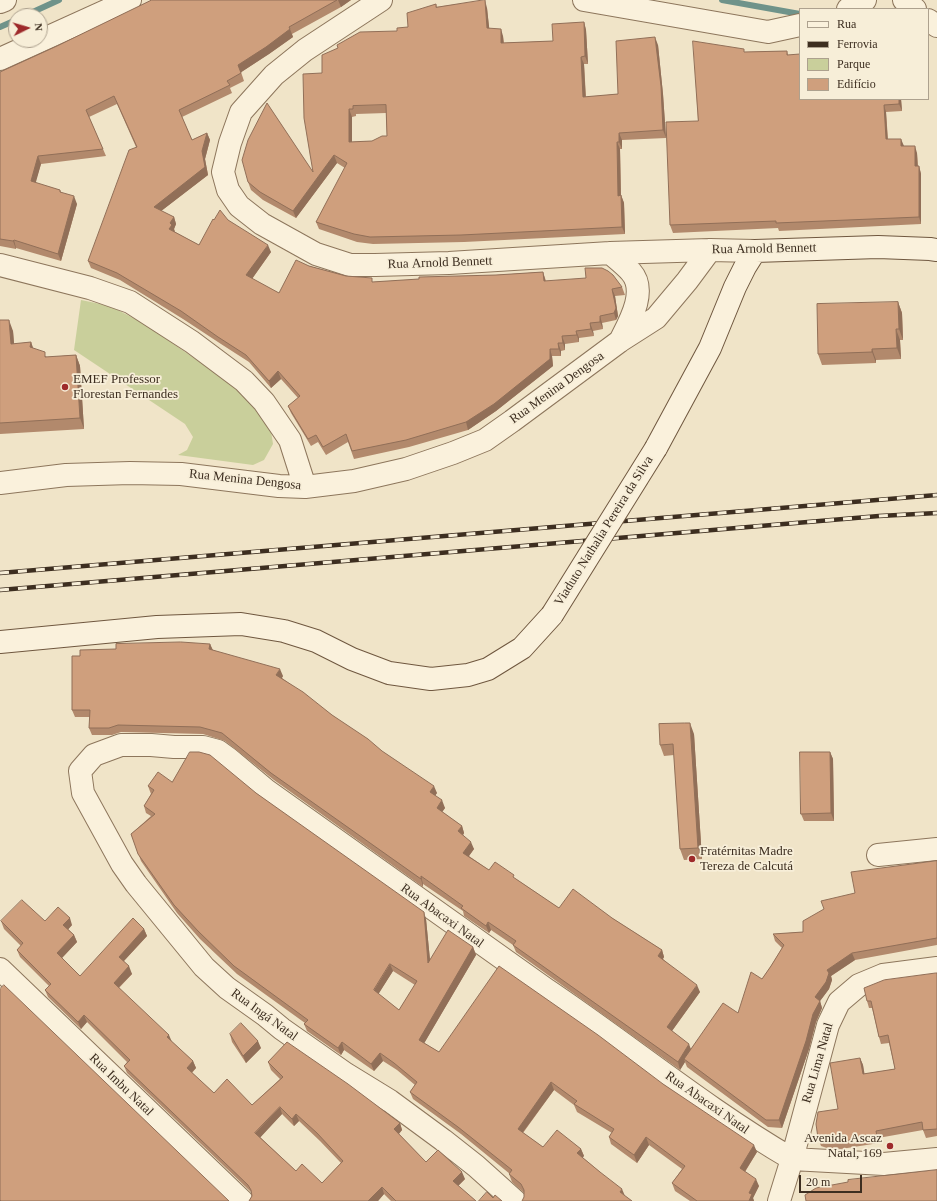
<!DOCTYPE html>
<html>
<head>
<meta charset="utf-8">
<style>
  body { margin:0 }
  #map { position:relative; width:937px; height:1201px; overflow:hidden; background:#f0e4c8; font-family:Georgia,serif }
  canvas { display:block }
  .legend { position:absolute; left:799px; top:8px; width:130px; height:92px; box-sizing:border-box; background:#f7eed8; border:1px solid #ada18e; margin:0; padding:5px 7px; list-style:none; font-size:12px; color:#3d2e20 }
  .legend li { display:flex; align-items:center; gap:8px; height:20px }
  .legend b { width:20px; border:1px solid #ada18e }
  .north { position:absolute; left:8px; top:8px; width:40px; height:40px; box-sizing:border-box; background:#f7eed8; border:1px solid #ada18e; border-radius:50%; rotate:85deg; font-size:11px; font-weight:700; line-height:16px; text-align:center; color:#3d2e20 }
  .north::after { content:''; display:block; margin:auto; width:14px; height:18px; background:#9e2a2b; clip-path:polygon(50% 0,100% 100%,50% 72%,0 100%) }
  .scale { position:absolute; left:799px; top:1175px; width:63px; height:18px; box-sizing:border-box; border:2px solid #3d2e20; border-top:0; padding-left:5px; font-size:12px; line-height:14px; white-space:nowrap; color:#3d2e20; -webkit-text-stroke:3px #f7eed8; paint-order:stroke }
</style>
</head>
<body>
<div id="map">
<canvas width="937" height="1201"></canvas>
<ul class="legend">
<li><b style="height:5px;background:#faf1dc"></b>Rua</li>
<li><b style="height:5px;background:#3d2e20"></b>Ferrovia</li>
<li><b style="height:11px;background:#c9cf9b"></b>Parque</li>
<li><b style="height:11px;background:#cf9f7d"></b>Edifício</li>
</ul>
<div class="north">N</div>
<div class="scale">20 m</div>
</div>
<script>
const context = document.querySelector('canvas').getContext('2d');
context.lineJoin = 'round';
function paint(path, color) { context.fillStyle = color; context.fill(path, 'evenodd'); }
function stroke(path, color, width, dash) { context.strokeStyle = color; context.lineWidth = width; context.lineCap = dash ? 'butt' : 'round'; context.setLineDash(dash || []); context.stroke(path); }
function drawText(font, color, halo, rows, align = 'center') {
  context.font = font + ' Georgia,serif'; context.lineWidth = 3.5; context.setLineDash([]); context.textBaseline = 'middle'; context.strokeStyle = halo; context.fillStyle = color; for (const [text, x, y, turn = 0] of rows) {
    context.save(); context.translate(x, y); context.rotate((+turn || 0) * Math.PI / 180); context.textAlign = isNaN(turn) ? turn : align; if (halo) context.strokeText(text, 0, 0); context.fillText(text, 0, 0); context.restore();
  }
}
paint(new Path2D(`
  M81 300 110 306 143 323 223 378 259 410 271 431 273 444 264 460 253 465 178 455 187 450 193 437 185 424 74 350Z`), '#c9cf9b');
stroke(new Path2D(`
  M722 0 800 14
  M24 16 59 0
  M0 27 16 20`), '#6f938a', 6);
const street = new Path2D(`
  M381 0 305 50 274 75 241 112 230 143 223 172 228 190 239 206 262 224 316 254 350 265H375L449 263 610 253 710 250 755 251
  M584 0 768 32 800 25
  M904 0 915 9
  M0 2 5 0
  M848 9 865 0
  M928 20 937 26
  M0 59 130 0
  M610 253C617 259 625 265 631 272 648 291 629 323 620 341
  M0 265 90 288 130 302 192 342 244 381 264 402 290 440 305 487
  M0 483 66 475 130 473 181 474 279 486 305 487 354 481 406 469 453 453 485 440 512 421 620 341 656 318 687 281 710 250
  M878 855 937 849
  M0 969 242 1201
  M515 1201 476 1166 443 1140 390 1101 346 1074 282 1029 265 1015 227 988 204 967 136 884 122 864 83 793 80 771 94 755 121 745H151L174 747H203L218 751 229 759 266 790 547 990C629 1045 706 1109 792 1159L828 1025 839 1002 859 985 883 975 937 968
  M779 1201 792 1159 884 1164 937 1159`);
const secondary = new Path2D(`
  M656 448 710 348 735 287 745 267 755 251 878 247 930 249 937 250
  M0 642 157 627 241 624 284 631 316 641 352 659 389 673 431 679 468 675 488 669 522 648 552 615`);
stroke(street, '#8d765c', 24);
stroke(secondary, '#6f573f', 24);
stroke(street, '#faf1dc', 22);
stroke(secondary, '#faf1dc', 22);
const rail = new Path2D(`
  M0 573 937 495
  M0 590 879 516 937 513`);
stroke(rail, '#3d2e20', 4.5);
stroke(rail, '#f7eed8', 3, [9]);
const secondaryBridge = new Path2D(`
  M552 615 656 448`);
stroke(secondaryBridge, '#6f573f', 24, []);
stroke(secondaryBridge, '#faf1dc', 22);
paint(new Path2D(`
  M152 0H351L341 7 292 34 293 37 269 54 241 72 244 81 230 88 232 93 182 117 192 140 207 133 210 140 205 159 208 175 161 211 174 217 176 224 174 229 175 232 199 245 214 220H228L271 252 252 279 279 293 309 266 346 276 373 282 496 275 543 272 546 281 622 287 625 295 615 296 618 316 616 320 602 323 603 329 593 331 594 336 579 338V342L565 344V350L561 351V356H552L553 366 496 411 468 430 409 447 354 459 348 442 326 455 318 442 311 446 291 413 288 406 298 398 281 379 271 388 249 362 221 344 183 319 120 280 91 268 88 261 136 147 117 104 89 117 103 149 106 156 41 164 35 183 60 190 61 192 77 204 61 261 16 248V249L0 246V72L57 46Z
  M436 4 437 7 487 8 489 28 503 36 504 43 553 41 584 22 586 30 588 64H584L586 97 618 94 658 45 663 94 666 138 622 140V149H620L621 195 624 203 625 234 464 242 373 244 357 242 319 229 316 222 345 168 337 163 296 218 263 200 251 190 248 182 313 172 322 73 397 31 408 27ZM386 113 387 136 372 141 352 142V117L356 116V114Z
  M787 51 800 99H901L902 111 886 112 888 139 904 146 917 153 918 166H919L921 174V224L779 231 778 228 673 233 670 225 698 121 745 52Z
  M898 302 902 313 903 340H900L901 359 876 360V363L822 365 818 354Z
  M0 320 13 331 14 344 31 342 33 349 47 357 76 355 80 366 84 429 0 434Z
  M210 644 213 650 283 676 282 678 437 793 435 795 445 808 442 812 462 826 464 833 463 835 474 849 469 856 489 870 516 879 559 908 612 918 662 950 664 957 663 959 700 992 672 1031 691 1049 738 1013 771 966 782 948 775 941 773 934 803 932 855 893 937 861V945L855 960 831 976 832 980 829 989 820 1001 822 1008 816 1022 809 1049 782 1128 768 1127 687 1067 685 1062 680 1070 516 952 513 945 491 930 489 933 464 916 463 911 423 884V887L274 780 225 741 203 734 121 732 112 735H92L89 728 90 717H75L72 710 80 656 116 649Z
  M694 734 702 859 684 860 680 849 674 755 664 756 660 745Z
  M830 752 833 759 834 821H804L801 814Z
  M172 782 256 793 426 919 430 960 473 947 476 955 424 1043 439 1052 663 1084 757 1152 745 1172 759 1186 753 1198 754 1201H690L675 1191 672 1183 682 1169 649 1145 637 1163 611 1144 609 1137 612 1133 577 1112 574 1105 554 1090 523 1133 543 1147 581 1149 584 1156 582 1157 600 1172 601 1173 524 1197V1193L523 1192 512 1182 509 1174H510L461 1134 413 1099 410 1092 415 1085 397 1070 383 1061 374 1071 344 1050 341 1055 307 1031 304 1024 305 1023 237 974 200 939 177 913 141 861 131 834 151 816 146 813 144 806 151 794 148 786ZM393 971 415 985 399 1010 378 994Z
  M1 921H45L72 925 68 929 74 935 77 942 62 958 80 976 144 929 147 936 124 961 132 974 119 988 172 1042 193 1061 196 1068 192 1073 214 1093 252 1105 280 1079 271 1070 268 1062 400 1123 402 1130 399 1134 426 1162 465 1179 458 1186 476 1201H391L384 1194 378 1201H249L252 1196 251 1192 127 1073 124 1066 127 1062 87 1022 81 1029 48 997 45 990 49 986 20 957 17 950 21 946 4 929ZM282 1114 294 1126 299 1121 320 1141 341 1163 322 1183 296 1171 260 1137Z
  M937 973V1136L926 1138 923 1130 878 1138 879 1143 841 1149 827 1148 821 1146 818 1138 838 1109 860 1058 863 1065 864 1074 895 1069 889 1043 881 1044 879 1037 872 1008H869L867 1001Z
  M230 1034 261 1048 246 1063 232 1042Z`), '#b2896c');
paint(new Path2D(`
  M338 0H351L341 7Z
  M485 0 487 8 490 35 487 28Z
  M584 22 586 30 588 64 585 56Z
  M290 29 293 37 269 54 240 73 238 65Z
  M501 29 503 36 504 50 501 43Z
  M655 37 658 45 663 94 666 138 663 130Z
  M581 57 584 64 586 105 583 97Z
  M899 99H901L902 111 899 104Z
  M884 105 886 112 888 146 886 139Z
  M349 109 352 117V149L349 142Z
  M207 133 210 140 205 159 208 175 156 215 154 207 202 151Z
  M619 133 622 140V149L619 142Z
  M901 139 904 146H901Z
  M617 142 620 149 621 203 618 196Z
  M915 146 917 153 918 174 915 166Z
  M334 155 337 163 296 218 293 211Z
  M38 156 41 164 34 189 31 181Z
  M919 166 921 174V224L919 217Z
  M621 195 624 203 625 234 622 227Z
  M74 196 77 204 61 261 58 254Z
  M174 217 176 224 174 229 175 232 169 229 170 223Z
  M14 240 16 248V249L13 241Z
  M268 245 271 252 249 283 246 275Z
  M543 272 545 279 546 288 544 281Z
  M612 289 615 296 618 316 616 320 614 313Z
  M898 302 902 313 903 340 899 329Z
  M600 316 602 323 603 329 600 322Z
  M9 320 13 331 15 355 11 344Z
  M590 323 593 331 594 336 591 329Z
  M896 329 900 340 901 359 897 348Z
  M576 331 579 338V342L577 335Z
  M562 336 565 344V350L563 343Z
  M31 342 35 353 30 347Z
  M558 343 561 351V356L559 349Z
  M550 349 552 356 553 366 496 411 468 430 466 422Z
  M872 349 876 360V363L872 352Z
  M76 355 80 366 84 429 80 418Z
  M278 371 281 379 271 388 269 381Z
  M210 644 213 651 209 649Z
  M280 669 283 676 279 682 276 675Z
  M690 723 694 734 702 859 698 848Z
  M830 752 833 759 834 821 831 813Z
  M434 786 437 793 433 799 430 792Z
  M442 800 445 808 440 815 437 808Z
  M462 826 464 833 461 839 458 831Z
  M471 842 474 849 466 860 463 853Z
  M421 876 423 884V887L421 879Z
  M424 912 426 919 431 970 428 963Z
  M70 918 72 925 66 932 63 925Z
  M488 922 491 930 489 933 486 926Z
  M144 929 147 936 121 964 119 957Z
  M74 935 77 942 60 960 57 953Z
  M473 947 476 955 422 1047 419 1040Z
  M662 950 664 957 660 963 658 956Z
  M852 953 855 960 831 976 832 980 829 989 820 1001 822 1008 816 1022 809 1049 782 1128 779 1120 815 997 827 970Z
  M390 964 393 971 376 998 374 990Z
  M129 966 132 974 116 990 114 983Z
  M697 985 700 992 669 1035 667 1027Z
  M84 1015 87 1022 81 1029 78 1022Z
  M169 1035 172 1042 167 1037Z
  M258 1041 261 1048 246 1063 243 1056Z
  M342 1042 344 1050 341 1055 338 1048Z
  M689 1044 692 1052 684 1059 685 1062 680 1070 678 1062Z
  M380 1053 383 1061 374 1071 371 1064Z
  M860 1058 863 1065 866 1082 863 1074Z
  M193 1061 196 1068 189 1075 187 1068Z
  M551 1082 554 1090 520 1136 518 1129Z
  M280 1107 282 1114 258 1140 255 1133Z
  M296 1114 299 1121 294 1126 292 1119Z
  M400 1123 402 1130 396 1137 394 1129Z
  M646 1137 649 1145 637 1163 634 1155Z
  M754 1145 757 1152 742 1176 740 1168Z
  M581 1149 584 1156 580 1161 577 1153Z
  M462 1172 465 1179 456 1188 453 1181Z
  M756 1179 759 1186 753 1198 754 1201H749V1193Z
  M382 1187 384 1194 378 1201H368Z
  M622 1189 625 1196 620 1192Z`), '#916f58');
const building = new Path2D(`
  M152 0H337L289 27 290 29 266 47 238 65 241 73 227 81 230 85 179 110 192 140 207 133 202 151 205 167 154 207 174 217 170 223 172 225 169 229 199 245 213 219 214 220 220 210 228 220 268 245 246 275 279 293 296 260 309 266 346 276 372 278V282L419 279V277L496 275 543 272 544 281 586 278 585 268H602L608 271 613 275 622 287 612 289 616 308 614 313 600 316V322L590 323 591 329 576 331 577 335 562 336 563 343H558L559 349H550V359L494 404 466 422 406 440 352 451 346 434 323 447 316 435 308 439 288 406 300 396 278 371 269 381 246 355 218 337 181 311 117 273 88 261 129 150 137 147 114 96 86 110 103 149 38 156 31 181 60 190V192L74 196 58 254 14 240 13 241 0 239V72L57 46Z
  M485 0 487 28 501 29V43L553 41 552 24 584 22 585 56 581 57 583 97 618 94 616 41 655 37 661 86 663 130 619 133V142H617L618 196 621 195 622 227 461 235 370 237 354 234 316 222 347 163 334 155 293 211 260 192 248 182 242 160 248 140 267 103 313 172 304 118 303 74 322 73V55L338 48 337 45 360 32 397 31V28L408 27 407 13 436 4V7ZM386 105 387 136H382L372 141 349 142V109H353V106Z
  M693 41 744 49V52L787 51V55L800 54V99H899V104L884 105 886 139H901V146H915V166H919V217L776 223V221L670 225 666 122 698 121Z
  M898 302 899 329H896L897 348 872 349V352L818 354 817 304Z
  M0 320H9L11 344 31 342 30 347 45 352V357L76 355 80 418 0 423Z
  M181 642 210 644 209 649 280 669 276 675 303 692 332 715 368 739 382 751 434 786 430 792 442 800 437 808 462 826 458 831 471 842 463 853 489 870 495 862 514 875 513 877 559 908 573 889 612 918 662 950 658 956 697 985 667 1027 689 1044 678 1062 513 945 516 941 488 922 486 926 461 908 463 906 421 876V879L271 773 222 733 200 727 118 725 109 728H89L90 710H72V656H80V650L116 649V644Z
  M685 723H690L698 848 680 849 673 744 660 745 659 724Z
  M190 752H199L210 755 256 793 424 912 428 963 448 930 473 947 419 1040 439 1052 499 966 598 1035 663 1084 754 1145 740 1168 756 1179 749 1193 752 1194 749 1201H697L672 1183 685 1166 646 1137 634 1155 609 1137 614 1129 574 1104 577 1101 551 1082 518 1129 543 1147 557 1130 581 1149 577 1153 600 1172 622 1189 620 1192 632 1201H522L524 1197V1190L521 1184 509 1174 512 1170 458 1127 410 1092 417 1082 394 1063 380 1053 371 1064 342 1042 338 1048 304 1024 308 1020 234 966 198 931 174 905 138 854 131 834 155 814 144 806 154 790 148 786 158 772 172 782ZM390 964 417 981 399 1010 374 990Z
  M800 752H830L831 813 801 814Z
  M937 861V938L852 953 827 970 829 973 826 982 815 997 820 1001 813 1014 806 1041 779 1120H766L684 1059 723 1003 738 1013 751 972 762 979 771 966 784 945 773 934 803 932V921L824 909 821 901 855 893 851 872 912 864Z
  M22 900 45 921 58 907 70 918 63 925 74 935 57 953 80 976 133 918 144 929 119 957 129 966 114 983 169 1035 167 1037 193 1061 187 1068 214 1093 227 1079 252 1105 283 1077 268 1062 287 1042 348 1084 400 1123 394 1129 426 1162 438 1150 462 1172 453 1181 476 1201H396L382 1187 368 1201H249L252 1196 251 1190 248 1185 124 1066 130 1060 84 1015 78 1022 45 990 51 984 17 950 23 943 1 921ZM280 1107 292 1119 296 1114 317 1133 343 1161 322 1183 302 1164 296 1171 255 1133Z
  M936 973H937V1129L923 1130 922 1122 876 1131 877 1136 838 1142 824 1141 818 1138 816 1124 818 1112 838 1109 830 1063 860 1058 863 1074 895 1069 888 1035 879 1037 871 1001H867L864 988 884 980Z
  M4 985 229 1201H1L0 1200V989Z
  M241 1023 258 1041 243 1056 230 1034Z
  M937 1170V1201H806L805 1195 816 1188 848 1182V1180Z
  M487 1192 493 1198 495 1195 502 1201H479Z`);
paint(building, '#cf9f7d');
stroke(building, '#916f58', 1);
for (const [x, y, r, color] of [
  [65,387,4,"#9e2a2b"],
  [692,859,4,"#9e2a2b"],
  [890,1146,4,"#9e2a2b"]
]) { const dot = new Path2D(); dot.arc(x, y, r, 0, 2 * Math.PI); context.fillStyle = color; context.fill(dot); stroke(dot, '#f7eed8', 1.5); }
drawText('13px', '#3d2e20', '#f7eed8', [
  ["Rua Arnold Bennett",764,249,-1],
  ["Rua Arnold Bennett",440,263,-2],
  ["Rua Menina Dengosa",557,388,-36],
  ["Rua Menina Dengosa",245,480,6],
  ["Viaduto Nathalia Pereira da Silva",604,531,-58],
  ["Rua Abacaxi Natal",442,916,36],
  ["Rua Ingá Natal",264,1015,36],
  ["Rua Lima Natal",818,1063,-74],
  ["Rua Imbu Natal",121,1085,44],
  ["Rua Abacaxi Natal",707,1103,35]
]);
drawText('13px', '#3d2e20', '#f7eed8', [
  ["EMEF Professor",73,380],
  ["Florestan Fernandes",73,395],
  ["Fratérnitas Madre",700,852],
  ["Tereza de Calcutá",700,867],
  ["Avenida Ascaz",882,1139,"right"],
  ["Natal, 169",882,1154,"right"]
], 'left');
</script>
</body>
</html>
